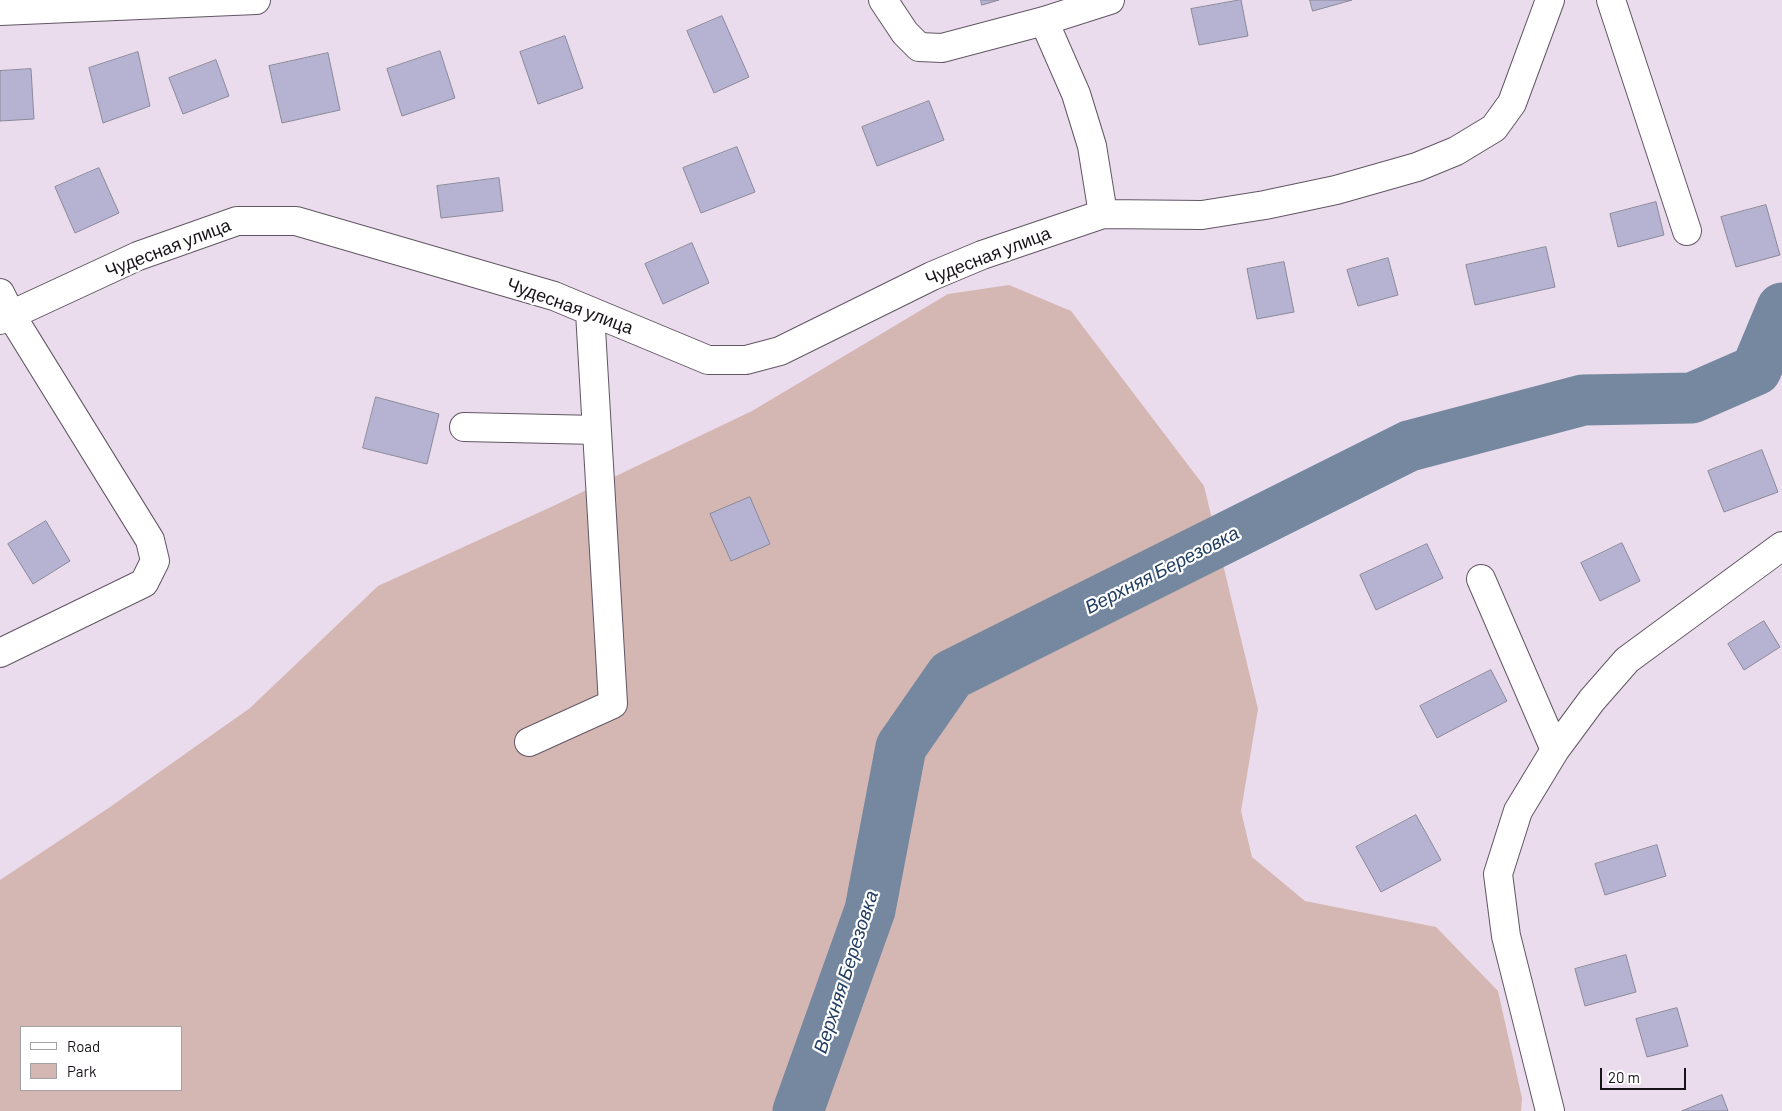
<!DOCTYPE html>
<html>
<head>
<meta charset="utf-8">
<style>
  body { margin:0 }
  #map { position:relative; width:1782px; height:1111px; overflow:hidden; background:#eadcec; font-family:Barlow,sans-serif }
  canvas { display:block }
  .legend { position:absolute; left:20px; top:1026px; width:162px; height:65px; box-sizing:border-box; background:#fff; border:1px solid #a3a1a3; margin:0; padding:6px 9px; list-style:none; font-size:15px; color:#181319 }
  .legend li { display:flex; align-items:center; gap:10px; height:25px }
  .legend b { width:25px; border:1px solid #a3a1a3 }
  .scale { position:absolute; left:1600px; top:1068px; width:86px; height:22px; box-sizing:border-box; border:2px solid #181319; border-top:0; padding-left:6px; font-size:15px; line-height:18px; white-space:nowrap; color:#181319; -webkit-text-stroke:4px #fff; paint-order:stroke }
</style>
</head>
<body>
<div id="map">
<canvas width="1782" height="1111"></canvas>
<ul class="legend">
<li><b style="height:6px;background:#fff"></b>Road</li>
<li><b style="height:14px;background:#d4b7b3"></b>Park</li>
</ul>
<div class="scale">20 m</div>
</div>
<script>
const context = document.querySelector('canvas').getContext('2d');
context.lineJoin = 'round';
function paint(path, color) { context.fillStyle = color; context.fill(path, 'evenodd'); }
function stroke(path, color, width, dash) { context.strokeStyle = color; context.lineWidth = width; context.lineCap = dash ? 'butt' : 'round'; context.setLineDash(dash || []); context.stroke(path); }
function drawText(font, color, halo, rows, align = 'center') {
  context.font = font + ' Barlow,sans-serif'; context.lineWidth = 4.5; context.setLineDash([]); context.textBaseline = 'middle'; context.strokeStyle = halo; context.fillStyle = color; for (const [text, x, y, turn = 0] of rows) {
    context.save(); context.translate(x, y); context.rotate((+turn || 0) * Math.PI / 180); context.textAlign = isNaN(turn) ? turn : align; if (halo) context.strokeText(text, 0, 0); context.fillText(text, 0, 0); context.restore();
  }
}
paint(new Path2D(`
  M1009 285 1071 311 1204 486 1258 709 1241 811 1252 857 1305 901 1436 927 1498 991 1522 1098 1521 1111H0V880L110 807 250 708 378 586 551 507 752 411 948 294ZM21 1027H181V1090H21Z`), '#d4b7b3');
stroke(new Path2D(`
  M798 1111 870 910 901 747 951 675 1409 446 1583 400 1692 398 1756 370 1782 308`), '#7588a0', 51);
const building = new Path2D(`
  M981 0H999L982 5Z
  M1241 0 1248 36 1199 45 1191 9Z
  M1310 0H1352L1313 11Z
  M722 16 749 77 714 93 687 31Z
  M565 36 583 88 538 104 520 52Z
  M440 51 455 98 402 116 387 69Z
  M138 52 150 106 103 123 89 68Z
  M328 53 340 110 282 123 269 66Z
  M216 60 229 96 183 114 169 78Z
  M31 69 34 119 0 121V71Z
  M929 101 944 140 877 166 862 127Z
  M737 147 755 192 701 213 683 168Z
  M99 168 119 213 75 233 55 187Z
  M499 178 503 211 441 218 437 186Z
  M1656 202 1664 235 1618 247 1610 214Z
  M1766 205 1780 255 1736 267 1721 217Z
  M692 243 709 283 663 304 645 264Z
  M1546 247 1555 287 1475 305 1466 265Z
  M1388 258 1398 295 1358 306 1347 270Z
  M1284 262 1294 312 1257 319 1247 269Z
  M376 397 439 414 427 464 363 448Z
  M1762 450 1778 492 1724 512 1708 471Z
  M750 497 770 544 731 561 710 514Z
  M46 521 70 561 33 584 8 544Z
  M1622 543 1640 581 1600 601 1581 563Z
  M1427 544 1443 578 1376 610 1360 575Z
  M1764 621 1780 647 1744 670 1728 644Z
  M1491 670 1507 701 1437 738 1420 706Z
  M1416 815 1441 860 1381 892 1356 847Z
  M1657 845 1666 876 1605 895 1595 864Z
  M1626 955 1636 992 1585 1006 1575 969Z
  M1677 1008 1688 1046 1647 1057 1636 1019Z
  M1722 1095 1728 1111H1682Z`);
paint(building, '#b5b3d1');
stroke(building, '#8a899a', 1);
const minor = new Path2D(`
  M883 0 905 33 919 47 942 48 1044 21 1110 0
  M1611 0 1687 231
  M0 11 256 0
  M1044 21 1076 94 1092 146 1103 214 1202 215 1265 205 1336 190 1417 167 1456 151 1494 128 1512 103 1550 0
  M0 293 11 315 150 540 155 561 144 583 0 653
  M0 320 138 256 237 221H296L554 296 708 360H746L780 351 932 276 982 255 1103 214
  M464 427 597 430
  M1481 579 1555 750
  M529 742 613 704 590 312
  M1550 1111 1506 936 1498 874 1518 811 1555 750 1592 700 1627 660 1782 546`);
stroke(minor, '#625664', 30);
stroke(minor, '#fff', 28);
drawText('18px', '#181319', '#fff', [
  ["Чудесная улица",168,248,-21],
  ["Чудесная улица",988,256,-21],
  ["Чудесная улица",570,306,20]
]);
drawText('italic 19px', '#223e62', '#fff', [
  ["Верхняя Березовка",1162,570,-27],
  ["Верхняя Березовка",846,972,-72]
]);
</script>
</body>
</html>
